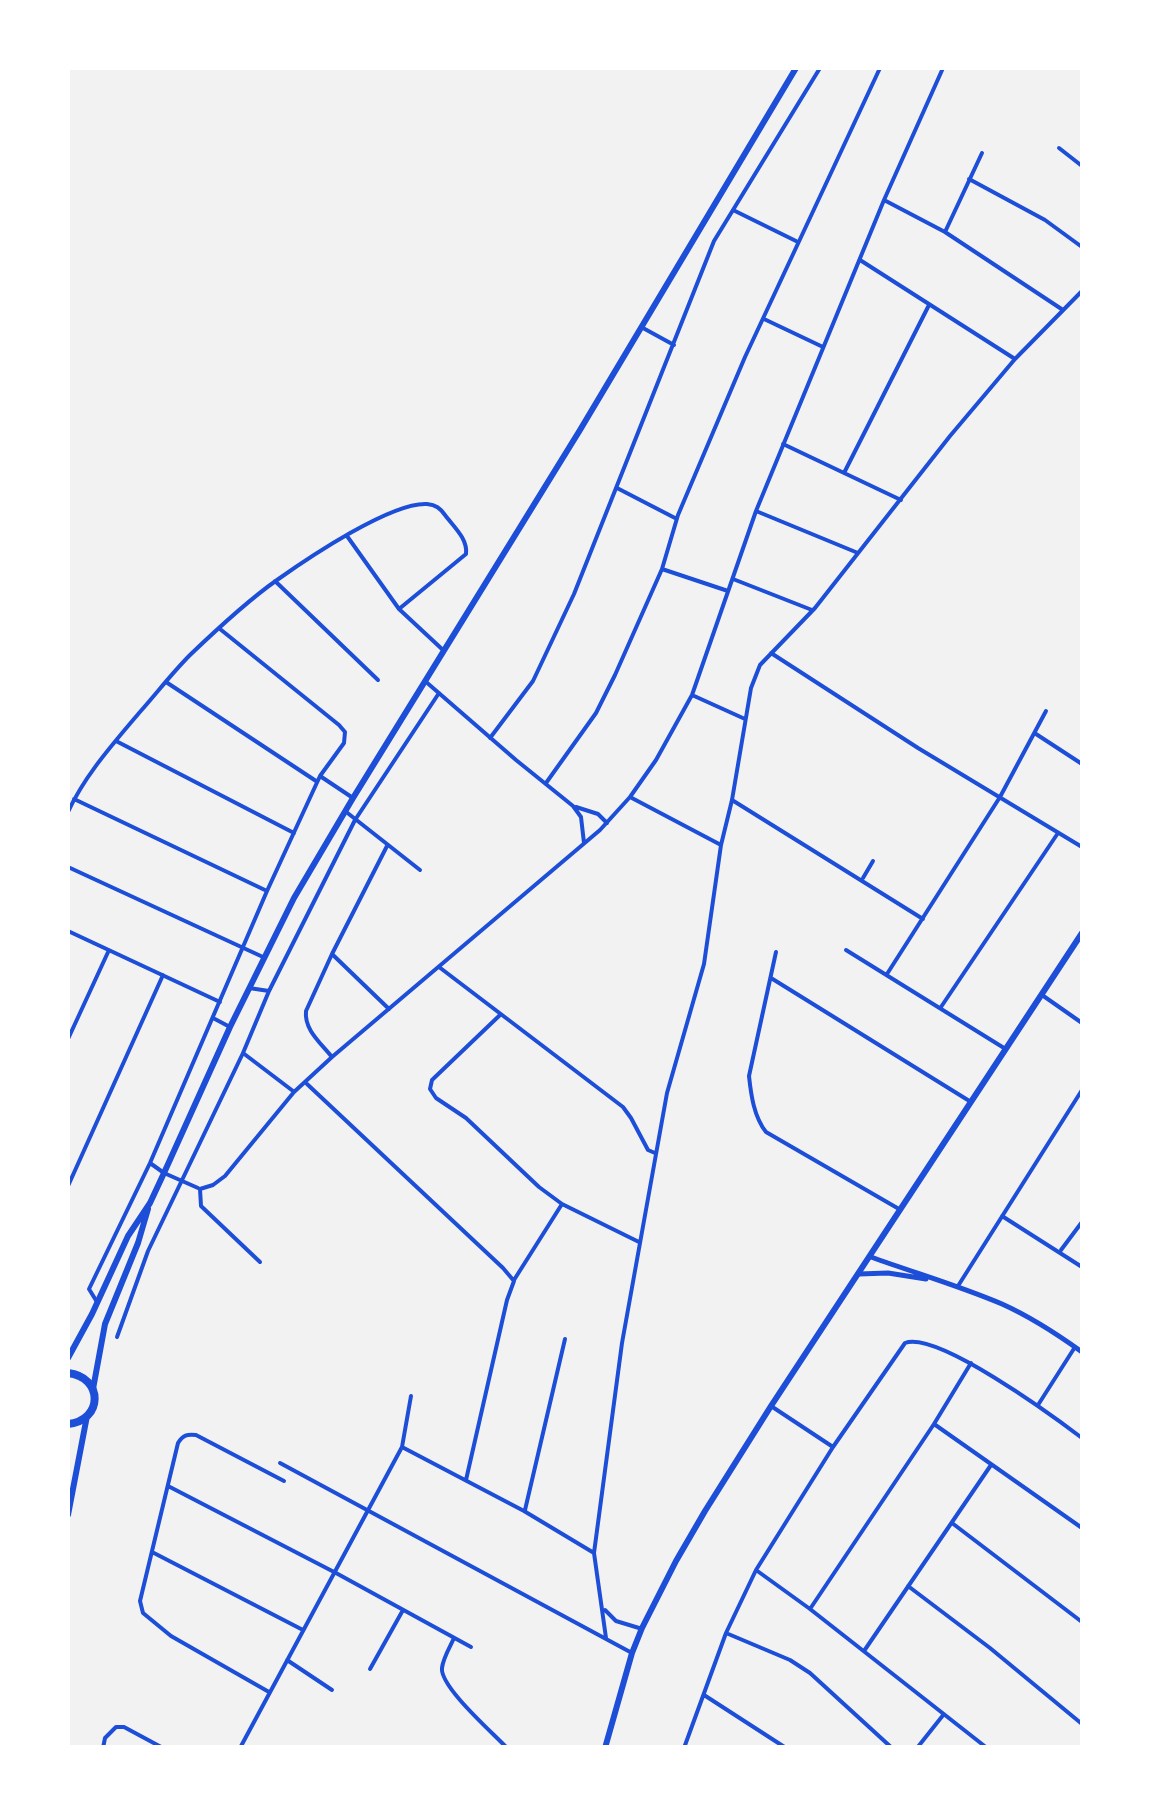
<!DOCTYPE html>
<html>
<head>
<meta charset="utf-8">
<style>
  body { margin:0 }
  #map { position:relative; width:1150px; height:1815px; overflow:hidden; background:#f2f2f2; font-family:"Archivo Narrow",sans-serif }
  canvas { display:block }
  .frame { position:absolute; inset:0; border:70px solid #fff; pointer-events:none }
</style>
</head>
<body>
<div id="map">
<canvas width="1150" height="1815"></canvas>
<div class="frame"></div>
</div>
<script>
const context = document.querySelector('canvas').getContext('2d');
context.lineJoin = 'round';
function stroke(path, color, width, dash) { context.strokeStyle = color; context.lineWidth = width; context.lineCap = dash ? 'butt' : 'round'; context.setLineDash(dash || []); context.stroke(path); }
stroke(new Path2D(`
  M1059 148 1082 166
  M969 179 1045 220 1082 247
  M884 200 945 232 1063 310
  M733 210 796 241
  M945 232 982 153
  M860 260 1015 359
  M764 319 823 347
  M643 328 674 345
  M783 444 901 500
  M844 473 929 305
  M617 488 675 518
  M756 511 858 553
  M347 536 399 609 443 650
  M662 569 728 591
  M733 579 812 610
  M275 581 378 680
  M771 653 918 748 1082 847
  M425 681 516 760 573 806 581 817 584 843
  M166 682 316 781
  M692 695 745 719
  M1036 734 1082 764
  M490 738 533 681 574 594 714 241 820 68
  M116 741 294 833
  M320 776 353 798
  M546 783 596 713 615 675 662 569 678 515 745 357 880 68
  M630 797 721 845
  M74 799 267 891
  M732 800 923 919
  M576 807 598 814 607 823
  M345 811 420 870
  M68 812C85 775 113 744 139 713 156 694 172 673 190 655 214 632 250 599 277 580 308 558 391 502 427 504 436 505 440 508 445 515 454 527 468 539 466 554L399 609
  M68 867 263 957
  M863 878 873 861
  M68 931 220 1002
  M846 950 1004 1048
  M776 952 749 1076C751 1095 754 1117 766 1132L899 1209
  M332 954 389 1009
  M439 967 623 1107 631 1118 648 1150 655 1153
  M887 974 1000 797 1046 711
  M771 978 971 1102
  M249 988 269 991 355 820 439 693
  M269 991 243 1053 293 1091
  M1042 995 1082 1023
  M941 1007 1058 833
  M500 1015 432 1080 430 1089 436 1098 466 1118 539 1187 562 1204 639 1242
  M213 1018 230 1027
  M68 1039 109 950
  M332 1057C321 1043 304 1030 306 1011L332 954 387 846
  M307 1084 503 1268 514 1281 507 1300 466 1480
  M150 1163 164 1173 198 1188
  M68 1186 163 975
  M200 1189 213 1185 225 1176 294 1092 332 1057 600 830 630 797 656 760 692 695 756 511 884 200 943 68
  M200 1189 201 1206 260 1262
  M1002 1216 1082 1267
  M1061 1250 1082 1222
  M514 1280 562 1204
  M958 1286 1082 1090
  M97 1302 89 1289 150 1163 267 891 320 776 344 743 345 732 339 725 220 629
  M117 1337 148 1251 243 1053
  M1038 1405 1075 1347
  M771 1406 833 1447
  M934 1424 1082 1528
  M402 1447 524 1511 594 1553
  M280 1463 632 1653
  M168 1486 336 1573 471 1647
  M525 1510 565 1339
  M952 1523 1082 1622
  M152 1552 303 1630
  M756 1570 810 1609 987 1748
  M908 1586 990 1648 1082 1724
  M810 1609 934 1424 971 1363
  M605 1610 616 1621 639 1628
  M726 1633 790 1660 810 1673 892 1748
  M454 1638C450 1647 443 1658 442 1668 440 1687 493 1733 507 1748
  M606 1638 594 1553 622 1343 667 1093 704 964 721 845 732 800 751 688 760 665 815 608 950 436 1015 359 1082 291
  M864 1651 991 1465
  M287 1660 332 1690
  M370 1669 403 1610
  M269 1692 171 1636 143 1613 140 1601 178 1443C183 1435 187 1434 196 1435L284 1481
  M704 1695 786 1748
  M103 1748 105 1738 116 1727H124L163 1748
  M240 1748 402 1447 411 1396
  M684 1748 726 1633 756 1570 833 1447 905 1343C937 1331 1053 1416 1082 1438
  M917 1748 944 1714
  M1082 1748V1747`), '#1d4ed8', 4);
stroke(new Path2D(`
  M871 1257C915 1273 960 1286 1002 1304 1031 1317 1057 1334 1082 1352
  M859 1274 888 1273 926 1279`), '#1d4ed8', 5);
stroke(new Path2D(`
  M68 1358 92 1314 128 1236 150 1203 164 1173 230 1027 294 898 353 798 580 430 796 68
  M93 1389 105 1324 138 1243 148 1209`), '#1d4ed8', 6);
stroke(new Path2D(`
  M68 1515 87 1416
  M605 1748 632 1653 642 1628 676 1561 705 1511 771 1406 1082 933`), '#1d4ed8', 6);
stroke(new Path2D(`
  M68 1373C104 1377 103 1421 68 1424`), '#1d4ed8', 8);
</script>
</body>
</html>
